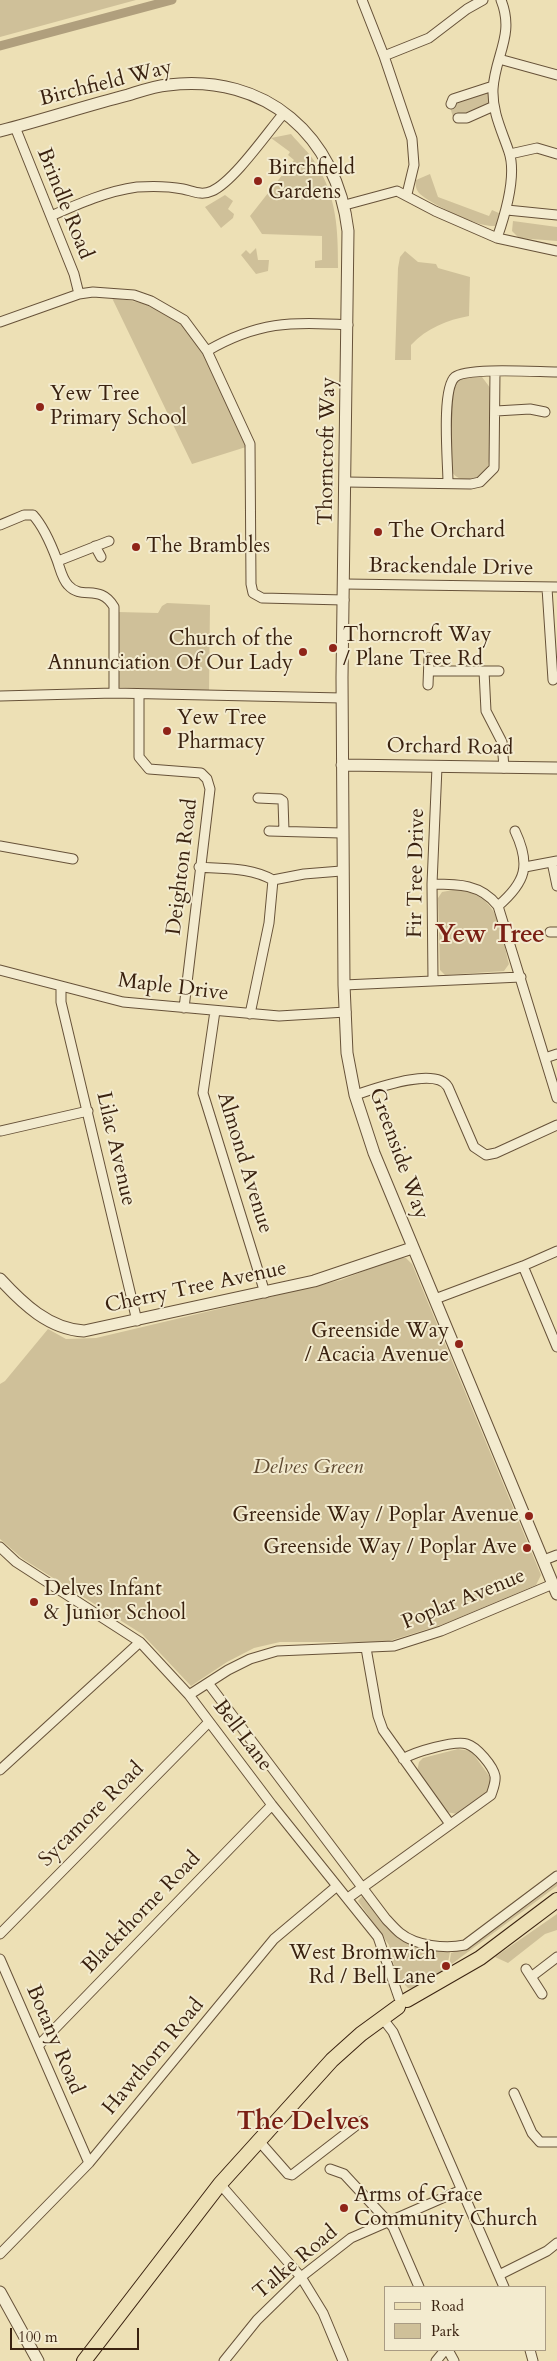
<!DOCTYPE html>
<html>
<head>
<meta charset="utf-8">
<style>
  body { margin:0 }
  #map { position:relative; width:557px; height:2361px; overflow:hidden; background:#ede0b5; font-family:Cardo,serif }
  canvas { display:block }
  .legend { position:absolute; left:384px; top:2286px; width:162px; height:65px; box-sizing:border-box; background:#f3ebcf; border:1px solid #a99b83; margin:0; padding:6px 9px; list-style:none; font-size:15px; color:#3a2210 }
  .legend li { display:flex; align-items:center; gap:10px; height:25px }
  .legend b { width:25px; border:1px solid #a99b83 }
  .scale { position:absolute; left:10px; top:2328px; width:129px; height:22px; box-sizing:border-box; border:2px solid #3a2210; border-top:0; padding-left:6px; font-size:15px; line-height:18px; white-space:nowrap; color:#3a2210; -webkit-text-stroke:4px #f3ebcf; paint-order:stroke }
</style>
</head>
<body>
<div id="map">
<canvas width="557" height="2361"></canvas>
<ul class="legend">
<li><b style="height:6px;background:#ede0b5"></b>Road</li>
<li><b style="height:14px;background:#cfc099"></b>Park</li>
</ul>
<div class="scale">100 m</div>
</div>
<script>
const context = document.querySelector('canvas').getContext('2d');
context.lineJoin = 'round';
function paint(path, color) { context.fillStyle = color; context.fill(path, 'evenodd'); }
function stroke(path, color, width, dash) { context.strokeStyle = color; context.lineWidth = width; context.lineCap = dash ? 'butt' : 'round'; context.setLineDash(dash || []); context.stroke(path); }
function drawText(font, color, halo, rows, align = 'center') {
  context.font = font + ' Cardo,serif'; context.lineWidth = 4; context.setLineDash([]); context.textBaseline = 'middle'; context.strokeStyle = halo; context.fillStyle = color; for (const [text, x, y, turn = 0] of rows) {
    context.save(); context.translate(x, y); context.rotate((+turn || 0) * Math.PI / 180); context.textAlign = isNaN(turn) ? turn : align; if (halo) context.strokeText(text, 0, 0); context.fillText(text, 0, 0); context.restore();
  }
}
paint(new Path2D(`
  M0 0H136L0 37Z
  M489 89 490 104C483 109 465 115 456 113L453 117 450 107 454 102Z
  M291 134C299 144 310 153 316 164 337 197 338 230 338 268H315V261L322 260V236L262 234 250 216 294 160 288 155 290 152 271 138Z
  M430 174 438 197 489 216 492 210 501 214 498 225C486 232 431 204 420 194 416 190 415 185 416 180Z
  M225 195 233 201 228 209 234 214 233 218 221 228 205 207Z
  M513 221 557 227V241L519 238 512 231Z
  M256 248 258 260H269L268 271 256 274 241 255 246 250 250 254Z
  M405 251 418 262 436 264 438 268 470 277 469 316C447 320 427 328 411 345V360H395L398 268 400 257Z
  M112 298C136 300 160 307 180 322 201 337 236 420 246 447L192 464Z
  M471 375 482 377 491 389 489 461 487 470 481 477C470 481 459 482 452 472V394C454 382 460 378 471 375Z
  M167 603 210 605 209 692 116 687 118 612 158 613 162 606Z
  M453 890C499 892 500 927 509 964L504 971 445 975 440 970 438 898 442 892Z
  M397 1258H406L412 1264 541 1575 536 1585 444 1624 386 1642H280L254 1648 227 1662 191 1686 142 1634 23 1559 0 1539V1384L5 1381 48 1329 66 1339 96 1338 341 1280Z
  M458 1749 471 1751 490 1777V1791L458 1814 446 1812 417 1772 419 1762 423 1758Z
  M557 1881V1886L449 1966 451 1953 466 1948Z
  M363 1895 417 1945 450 1952C449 1957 448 1964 446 1968 439 1977 419 1990 408 1988L401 1981 398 1982 389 1945 358 1901Z
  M557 1914V1930L545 1934 508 1963 495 1957Z`), '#cfc099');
stroke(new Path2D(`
  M0 46 172 0`), '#b09f7d', 9);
const minor = new Path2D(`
  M362 0 384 56 412 139 414 165 407 194
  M384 56 429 38 467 9 483 0
  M499 59 557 75
  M451 104 453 99 493 86
  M458 118H467L494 106
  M15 127 74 274 79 294
  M510 154 537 148 557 154
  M345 205 397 191 435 211 497 238 557 251
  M507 210 557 215
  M51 216C78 204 107 191 137 187 152 186 168 186 183 189 193 191 201 196 212 191 234 181 267 133 284 113
  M497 238C505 215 517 176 509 152 502 131 492 112 493 89 495 55 515 35 501 0
  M0 322 79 294 93 292 134 295 151 301 184 320 207 351 250 444 251 584 253 593 262 598 344 600
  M207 351C257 322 291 321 348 325
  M496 411 530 409 545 412
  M346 482 471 484 480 482 494 468 495 371
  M448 483C448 463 441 389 455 377 467 367 538 372 557 372
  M0 525 24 515H33C44 527 51 544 57 560 60 568 62 579 68 585 82 601 100 583 114 607V693
  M95 546 101 557
  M58 561 109 541
  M345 584 557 587
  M547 588 553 680
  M429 671H499
  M484 671 486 711 502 742 504 768
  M428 685 429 658
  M139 694V757L149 769 201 773 207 779 210 789 184 1008
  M0 696 114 693 342 698
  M258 798 280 799 283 801 284 831
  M269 831 341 833
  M0 846 73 859
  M552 862 557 886
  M199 867C224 869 250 867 273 880L304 874 341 871
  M525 867 557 861
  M432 884C458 884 481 884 498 906L557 1098
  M498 906C526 882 531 865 515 831
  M550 932H557
  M0 970 123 1002 279 1016 346 1012
  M433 980 432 884 437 767
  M344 985 521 977
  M61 986V1002L137 1321
  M215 1011 203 1093 265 1293
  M250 1014 269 923 273 880
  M545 1058 557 1054
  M355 1095C374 1089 436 1066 448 1087L474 1147 486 1155 496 1153 557 1125
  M1 1131 88 1111
  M523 1266 557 1347
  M435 1299 523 1266 557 1251
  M0 1547 16 1562 140 1642 189 1695 272 1805 378 1937 399 1998
  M544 1560 557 1555
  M366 1648 378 1716 383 1730 450 1824
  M208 1683 386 1919C390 1923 395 1929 400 1933 416 1946 445 1949 465 1945L557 1876
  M189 1695 228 1670 250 1659 277 1651 394 1646 441 1631 553 1584
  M0 1770 140 1642
  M348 1898 491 1795C493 1789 496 1782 495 1776 493 1766 477 1747 467 1744 455 1740 414 1752 403 1759
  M0 1934 209 1722
  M0 1959 89 2163
  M526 1969 542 1994
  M531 1977 557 1957
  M383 2019 393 2032 504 2287
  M38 2046 272 1805
  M514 2093 532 2133 540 2142H557
  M259 2141 288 2174 292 2175 362 2121
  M330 2169 344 2174 393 2227 419 2287
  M220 2184 301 2277 323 2313 343 2361
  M0 2254 89 2163 274 1939 337 1886
  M499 2275 547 2251 557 2243
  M448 2350 454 2361
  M530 2350 533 2361
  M224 2361 257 2320 301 2277 351 2238 461 2190
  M436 2361 445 2350`);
const tertiary = new Path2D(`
  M0 131C43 120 85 106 128 95 141 91 155 86 168 85 266 73 337 136 348 231L342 677 344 985 347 1053 355 1095 374 1153 557 1594
  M342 765 557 768
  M0 1279C23 1304 49 1329 84 1331L314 1281 412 1248
  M0 2292 38 2361`);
const primary = new Path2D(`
  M407 2000 480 1958 557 1900
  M84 2361 220 2184 332 2060 361 2034 398 2007`);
stroke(minor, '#675239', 11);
stroke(tertiary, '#675239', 13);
stroke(primary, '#3a2210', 16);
stroke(minor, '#f3ebcf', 9);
stroke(tertiary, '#f3ebcf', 11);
stroke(primary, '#ede0b5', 14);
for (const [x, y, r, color] of [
  [258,181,5,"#8f2418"],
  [40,407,5,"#8f2418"],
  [378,532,5,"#8f2418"],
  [136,547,5,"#8f2418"],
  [333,648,5,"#8f2418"],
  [303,652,5,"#8f2418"],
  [167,731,5,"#8f2418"],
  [459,1344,5,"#8f2418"],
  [529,1516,5,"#8f2418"],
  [527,1548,5,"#8f2418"],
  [34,1602,5,"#8f2418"],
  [446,1966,5,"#8f2418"],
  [344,2208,5,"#8f2418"]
]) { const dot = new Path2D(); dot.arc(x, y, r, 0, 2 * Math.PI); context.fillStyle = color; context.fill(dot); stroke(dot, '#f3ebcf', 2); }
drawText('21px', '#3a2210', '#f3ebcf', [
  ["Birchfield Way",106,84,-14],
  ["Brindle Road",64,204,68],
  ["Thorncroft Way",328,451,-89],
  ["Brackendale Drive",451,568,1],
  ["Orchard Road",450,748,1],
  ["Deighton Road",183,867,-83],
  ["Fir Tree Drive",417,873,-89],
  ["Maple Drive",173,988,7],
  ["Lilac Avenue",115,1149,77],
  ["Greenside Way",398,1154,70],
  ["Almond Avenue",244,1163,73],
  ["Cherry Tree Avenue",196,1288,-12],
  ["Poplar Avenue",464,1600,-22],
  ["Bell Lane",242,1736,53],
  ["Sycamore Road",92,1815,-45],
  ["Blackthorne Road",142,1913,-46],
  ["Botany Road",54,2040,67],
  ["Hawthorn Road",154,2057,-50],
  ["Talke Road",296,2263,-40]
]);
drawText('21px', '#3a2210', '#f3ebcf', [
  ["Birchfield",268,169],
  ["Gardens",268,193],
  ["Yew Tree",50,395],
  ["Primary School",50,419],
  ["The Orchard",388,532],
  ["The Brambles",146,547],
  ["Thorncroft Way",343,636],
  ["/ Plane Tree Rd",343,660],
  ["Church of the",293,640,"right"],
  ["Annunciation Of Our Lady",293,664,"right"],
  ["Yew Tree",177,719],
  ["Pharmacy",177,743],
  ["Greenside Way",449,1332,"right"],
  ["/ Acacia Avenue",449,1356,"right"],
  ["Greenside Way / Poplar Avenue",519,1516,"right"],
  ["Greenside Way / Poplar Ave",517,1548,"right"],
  ["Delves Infant",44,1590],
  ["& Junior School",44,1614],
  ["West Bromwich",436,1954,"right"],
  ["Rd / Bell Lane",436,1978,"right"],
  ["Arms of Grace",354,2196],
  ["Community Church",354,2220]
], 'left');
drawText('italic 21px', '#5f4a32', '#f3ebcf', [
  ["Delves Green",308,1468]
]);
drawText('bold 26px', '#7a1f14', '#f3ebcf', [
  ["Yew Tree",490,936],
  ["The Delves",303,2123]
]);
</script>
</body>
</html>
